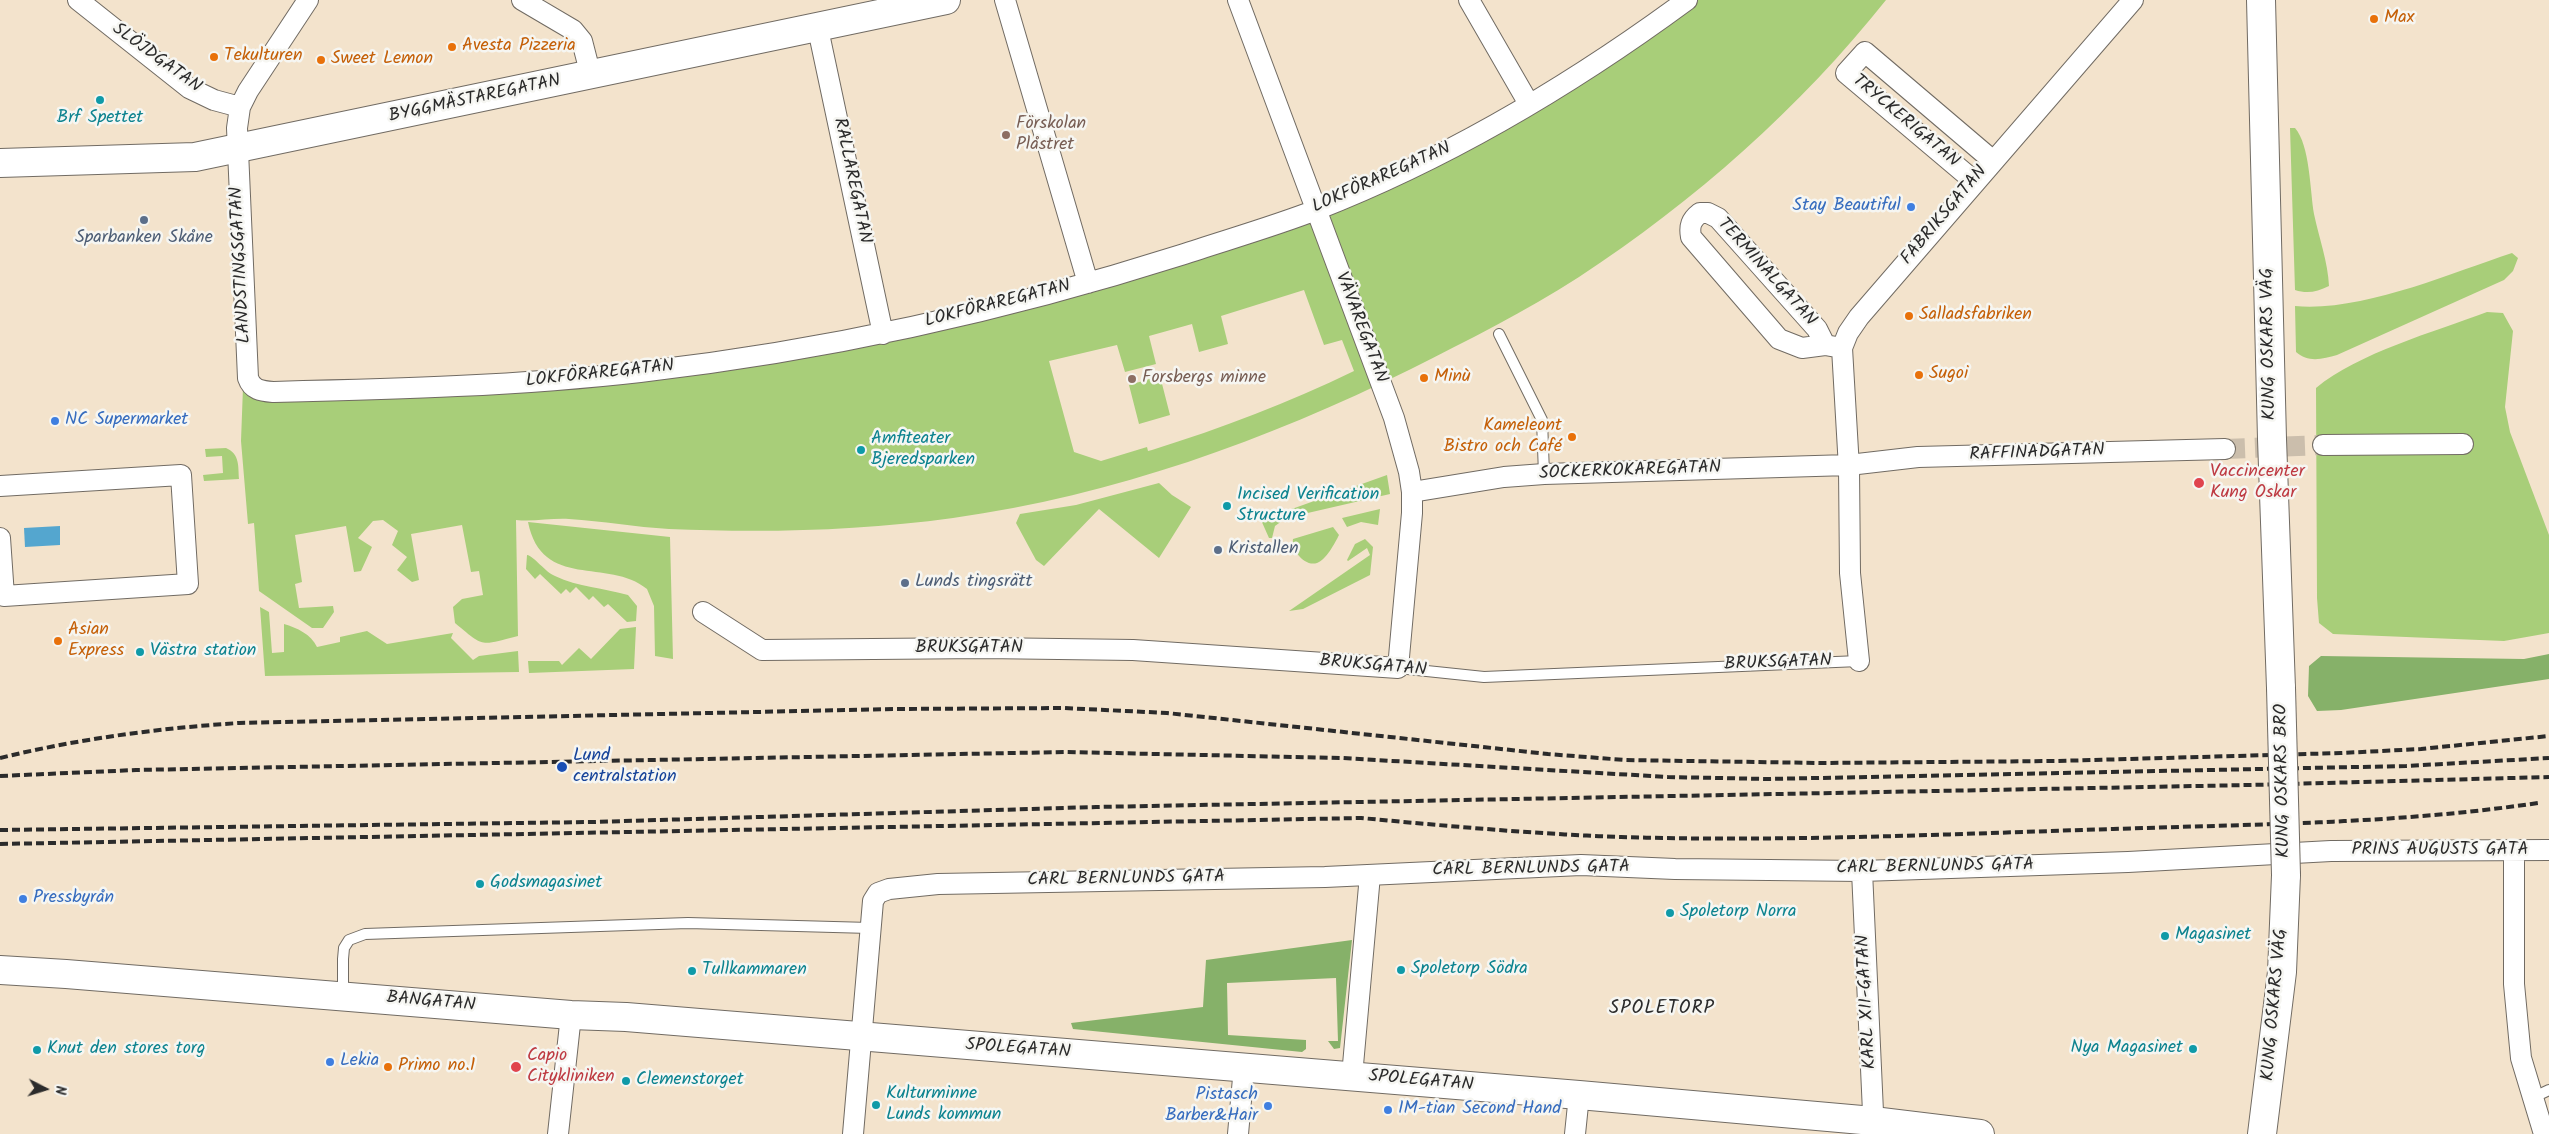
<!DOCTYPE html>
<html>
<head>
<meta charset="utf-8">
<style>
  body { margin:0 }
  #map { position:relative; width:2549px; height:1134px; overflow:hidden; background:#f3e3cc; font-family:Kalam,sans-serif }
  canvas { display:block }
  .north { position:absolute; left:20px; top:1064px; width:50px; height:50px; -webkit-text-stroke:4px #f6f6f2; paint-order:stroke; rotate:95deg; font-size:14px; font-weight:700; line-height:20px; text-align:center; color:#2b2b2b }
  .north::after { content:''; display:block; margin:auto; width:18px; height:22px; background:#2b2b2b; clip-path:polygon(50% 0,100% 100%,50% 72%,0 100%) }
</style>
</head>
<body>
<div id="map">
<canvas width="2549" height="1134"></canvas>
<div class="north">N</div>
</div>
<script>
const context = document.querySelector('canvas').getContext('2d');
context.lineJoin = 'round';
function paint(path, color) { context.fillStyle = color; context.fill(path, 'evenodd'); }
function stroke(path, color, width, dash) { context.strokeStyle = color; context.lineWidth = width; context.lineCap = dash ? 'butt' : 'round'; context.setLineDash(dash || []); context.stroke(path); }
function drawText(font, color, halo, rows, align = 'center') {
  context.font = font + ' Kalam,sans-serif'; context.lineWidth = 5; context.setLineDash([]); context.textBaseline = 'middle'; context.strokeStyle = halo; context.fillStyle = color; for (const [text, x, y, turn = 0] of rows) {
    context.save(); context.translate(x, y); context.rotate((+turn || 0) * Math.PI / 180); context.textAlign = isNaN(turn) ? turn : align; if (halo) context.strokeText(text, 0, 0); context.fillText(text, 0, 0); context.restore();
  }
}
paint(new Path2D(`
  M1687 0H1886C1800 108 1695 201 1579 277 1525 312 1468 340 1411 369 1265 441 1115 495 953 518 859 531 763 533 669 529 635 527 603 521 569 519 551 518 533 522 516 520L518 636C480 645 486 649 455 623L453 607 462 599 483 595 479 571 471 572 462 525 411 534 419 580 412 582 397 570 407 557 392 545 398 531 383 520 373 521 358 538 372 547 361 571 354 572 346 526 295 535 302 582 295 584 299 608 333 606 334 612 323 628H312L259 591 254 523 248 524 241 441 243 387 550 381 1017 302 1400 173ZM1304 290 1324 345 1342 340 1354 371C1288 403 1222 428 1152 450L1148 451 1147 447 1101 461 1074 452 1049 361 1117 345 1125 372 1156 364 1149 336 1192 324 1199 352 1228 344 1221 316Z
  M2290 128H2295C2310 145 2310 191 2314 214 2319 238 2328 262 2329 286 2317 292 2307 294 2295 290Z
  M2512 253 2518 258 2513 271 2504 280 2337 355C2323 359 2308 363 2296 352L2295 306C2362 312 2448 274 2512 253Z
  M2487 312 2503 313 2513 331 2505 407 2510 432 2549 535V633L2504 641 2333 634 2319 623 2317 598 2316 388C2358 353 2434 332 2487 312Z
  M1160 376 1170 415 1139 424 1129 385Z
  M226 448C240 454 238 466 239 479L204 481 203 475 223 473 222 456 206 457 205 449Z
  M1387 475 1390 494 1286 518 1275 526 1272 538H1269L1261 520Z
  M1159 483 1172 495 1191 507 1159 558 1099 509 1044 566 1036 560 1016 523 1020 514 1076 505Z
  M1380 509 1378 525 1361 522 1347 527 1342 518Z
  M528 522 670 537 673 659 655 656 654 606 647 589C608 557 542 591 528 522Z
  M1333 527 1339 535C1335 543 1326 560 1317 563 1304 567 1291 549 1293 539Z
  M1365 539 1373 547 1370 575 1303 609 1289 611 1370 555 1367 548 1348 561 1347 560 1355 544Z
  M527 555C534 556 545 572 555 576 578 587 604 588 628 595L637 606 636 621 627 622 608 604 604 607 593 596 589 600 576 587 570 593 566 589 561 594 540 574 535 579 526 569Z
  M260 607 269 612 272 653 284 652V624C297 628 311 634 317 647L340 642V637L367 631 387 644 453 633 451 638 473 660 479 656 518 651 519 672 265 676Z
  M636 627 634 669 529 673 528 661H559L562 665 579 648 591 659 620 629Z`), '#a8ce79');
paint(new Path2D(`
  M2549 654V679L2341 710 2317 711 2308 696 2309 666 2321 656 2524 659Z
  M1352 940 1340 1048 1334 1049 1328 1041H1338L1336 978 1227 983 1228 1035 1306 1040V1049L1302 1052 1073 1029 1071 1023 1203 1007 1206 960Z`), '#86b169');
paint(new Path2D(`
  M60 526V545L25 547 24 528Z`), '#54a6cf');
stroke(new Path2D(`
  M2225 449 2323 445`), '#cbbeac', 20, [20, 10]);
const lane = new Path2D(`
  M1499 334 1542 420 1544 474
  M1398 668 1484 677 1859 661
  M343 995V959L344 948 349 940 365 934 688 923 870 928
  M2532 1098 2549 1090`);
const street = new Path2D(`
  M78 0 189 88 214 100 240 107
  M308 0 248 91 240 107 237 128 248 378C252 390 261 391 273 392 395 389 518 386 640 372 823 351 1005 311 1181 255 1226 240 1272 227 1316 210 1449 158 1573 84 1687 0
  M522 0 573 30 582 41 591 76
  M1005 0 1088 283
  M1469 0 1529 104
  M818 29 883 334
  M1974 181 1846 73 1865 52 1992 160
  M1825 345 1802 348 1779 339 1691 237C1689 226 1691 220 1700 213H1708L1718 218 1817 329 1825 345 1842 348
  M2323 445 2463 444
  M0 486 181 475 188 584 4 596 0 538
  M1412 492 1504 477 1544 474 1849 465 1918 457 2225 449
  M703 612 762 650 984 648 1133 650 1398 668 1412 513V492L1409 472 1394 418 1238 0
  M1859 661 1850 573 1849 468 1842 348 1848 333 1859 317 2133 0
  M2514 850V984L2521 1058 2544 1134
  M1862 871 1874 1134
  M1352 1076 1370 875
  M558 1134 571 1015
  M853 1134 873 901 878 893 889 889 938 884 1325 877 1581 865 1675 869 1862 871 2128 862 2331 851 2549 850
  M1238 1134 1244 1067
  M1575 1134 1579 1095`);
const secondary = new Path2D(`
  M2261 0 2272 439 2281 688
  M0 163 195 157 946 0
  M0 970 66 974 571 1015 626 1017 1579 1095 1873 1121 1980 1134
  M2262 1134 2282 972 2286 875`);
stroke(lane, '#716b63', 12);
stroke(street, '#716b63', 22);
stroke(secondary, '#716b63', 30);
stroke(lane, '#fff', 10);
stroke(street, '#fff', 20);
stroke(secondary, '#fff', 28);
stroke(new Path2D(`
  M0 758C78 739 159 728 239 723L896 709 1064 708 1167 713 1548 754 1625 760 1820 763 2057 761 2341 753 2421 749 2549 736
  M0 776 136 770 1064 752 1342 758 1668 777 1768 779 2406 766 2549 758
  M0 830 592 822 1096 807 2250 785 2549 777
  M0 844 1361 818C1447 826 1534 834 1621 837 1785 842 1949 834 2113 829 2256 824 2396 824 2538 803`), '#2b2b2b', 4, [8, 4]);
const secondaryBridge = new Path2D(`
  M2281 688 2286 875`);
stroke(secondaryBridge, '#716b63', 30, []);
stroke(secondaryBridge, '#fff', 28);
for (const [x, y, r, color] of [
  [2374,19,5,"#e8710a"],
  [452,47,5,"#e8710a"],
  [214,57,5,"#e8710a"],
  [321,60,5,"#e8710a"],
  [100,100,5,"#0f9aa8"],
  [1006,135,5,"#8d6e63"],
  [1911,207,5,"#3f7fe0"],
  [144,220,5,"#5c6f8a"],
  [1909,316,5,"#e8710a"],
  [1919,375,5,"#e8710a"],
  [1424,378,5,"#e8710a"],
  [1132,379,5,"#8d6e63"],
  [55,421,5,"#3f7fe0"],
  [1572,437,5,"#e8710a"],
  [861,450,5,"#0f9aa8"],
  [2199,483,6,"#e0444e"],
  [1227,506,5,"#0f9aa8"],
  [1218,550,5,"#5c6f8a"],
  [905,583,5,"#5c6f8a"],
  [58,641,5,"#e8710a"],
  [140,652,5,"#0f9aa8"],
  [562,767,6,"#1a4fb4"],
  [480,884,5,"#0f9aa8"],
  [23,899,5,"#3f7fe0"],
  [1670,913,5,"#0f9aa8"],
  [2165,936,5,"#0f9aa8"],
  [1401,970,5,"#0f9aa8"],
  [692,971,5,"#0f9aa8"],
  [2193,1049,5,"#0f9aa8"],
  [37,1050,5,"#0f9aa8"],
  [330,1062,5,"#3f7fe0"],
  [388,1067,5,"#e8710a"],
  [516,1067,6,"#e0444e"],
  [626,1081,5,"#0f9aa8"],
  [876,1105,5,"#0f9aa8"],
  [1268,1106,5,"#3f7fe0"],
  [1388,1110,5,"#3f7fe0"]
]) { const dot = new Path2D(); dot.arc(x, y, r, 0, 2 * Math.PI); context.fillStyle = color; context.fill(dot); stroke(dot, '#f6f6f2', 2); }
drawText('18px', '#c56008', '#f6f6f2', [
  ["Max",2384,19],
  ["Avesta Pizzeria",462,47],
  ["Tekulturen",224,57],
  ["Sweet Lemon",331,60],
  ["Salladsfabriken",1919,316],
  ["Sugoi",1929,375],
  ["Minù",1434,378],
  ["Kameleont",1562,427,"right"],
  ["Bistro och Café",1562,448,"right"],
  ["Asian",68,631],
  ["Express",68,652],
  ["Primo no.1",398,1067]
], 'left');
drawText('18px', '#2b2b2b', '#f6f6f2', [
  ["SLÖJDGATAN",156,59,36],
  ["BYGGMÄSTAREGATAN",475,100,-12],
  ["TRYCKERIGATAN",1905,122,40],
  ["LOKFÖRAREGATAN",1382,179,-24],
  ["RALLAREGATAN",851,181,78],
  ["FABRIKSGATAN",1945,216,-50],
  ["LANDSTINGSGATAN",242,265,-93],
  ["TERMINALGATAN",1766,273,48],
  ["LOKFÖRAREGATAN",998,305,-14],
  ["VÄVAREGATAN",1360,328,69],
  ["KUNG OSKARS VÄG",2270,344,-91],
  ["LOKFÖRAREGATAN",600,375,-6],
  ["RAFFINADGATAN",2037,454,-2],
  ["SOCKERKOKAREGATAN",1630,472,-2],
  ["BRUKSGATAN",969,649],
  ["BRUKSGATAN",1778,664,-2],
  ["BRUKSGATAN",1373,667,5],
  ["KUNG OSKARS BRO",2284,781,-91],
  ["PRINS AUGUSTS GATA",2440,851],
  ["CARL BERNLUNDS GATA",1935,868,-1],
  ["CARL BERNLUNDS GATA",1531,870,-1],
  ["CARL BERNLUNDS GATA",1126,880,-1],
  ["KARL XII-GATAN",1868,1002,-93],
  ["BANGATAN",431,1003,5],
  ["KUNG OSKARS VÄG",2276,1005,-85],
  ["SPOLEGATAN",1018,1050,4],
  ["SPOLEGATAN",1421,1082,5]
]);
drawText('18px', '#0d838f', '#f6f6f2', [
  ["Brf Spettet",100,119,"center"],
  ["Amfiteater",871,440],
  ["Bjeredsparken",871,461],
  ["Incised Verification",1237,496],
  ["Structure",1237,517],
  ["Västra station",150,652],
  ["Godsmagasinet",490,884],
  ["Spoletorp Norra",1680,913],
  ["Magasinet",2175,936],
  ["Spoletorp Södra",1411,970],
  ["Tullkammaren",702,971],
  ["Nya Magasinet",2183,1049,"right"],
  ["Knut den stores torg",47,1050],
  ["Clemenstorget",636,1081],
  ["Kulturminne",886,1095],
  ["Lunds kommun",886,1116]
], 'left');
drawText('18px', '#785e54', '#f6f6f2', [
  ["Förskolan",1016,125],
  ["Plåstret",1016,146],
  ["Forsbergs minne",1142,379]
], 'left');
drawText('18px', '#366cbe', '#f6f6f2', [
  ["Stay Beautiful",1901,207,"right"],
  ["NC Supermarket",65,421],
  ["Pressbyrån",33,899],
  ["Lekia",340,1062],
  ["Pistasch",1258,1096,"right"],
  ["Barber&Hair",1258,1117,"right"],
  ["IM-tian Second Hand",1398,1110]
], 'left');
drawText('18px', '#4e5e75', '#f6f6f2', [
  ["Sparbanken Skåne",144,239,"center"],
  ["Kristallen",1228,550],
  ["Lunds tingsrätt",915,583]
], 'left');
drawText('18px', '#be3a42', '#f6f6f2', [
  ["Vaccincenter",2210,473],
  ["Kung Oskar",2210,494],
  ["Capio",527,1057],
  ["Citykliniken",527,1078]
], 'left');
drawText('18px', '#164399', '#f6f6f2', [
  ["Lund",573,757],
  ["centralstation",573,778]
], 'left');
context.letterSpacing = '1px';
drawText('19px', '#2b2b2b', '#f6f6f2', [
  ["SPOLETORP",1662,1010]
]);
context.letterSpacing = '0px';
</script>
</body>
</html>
